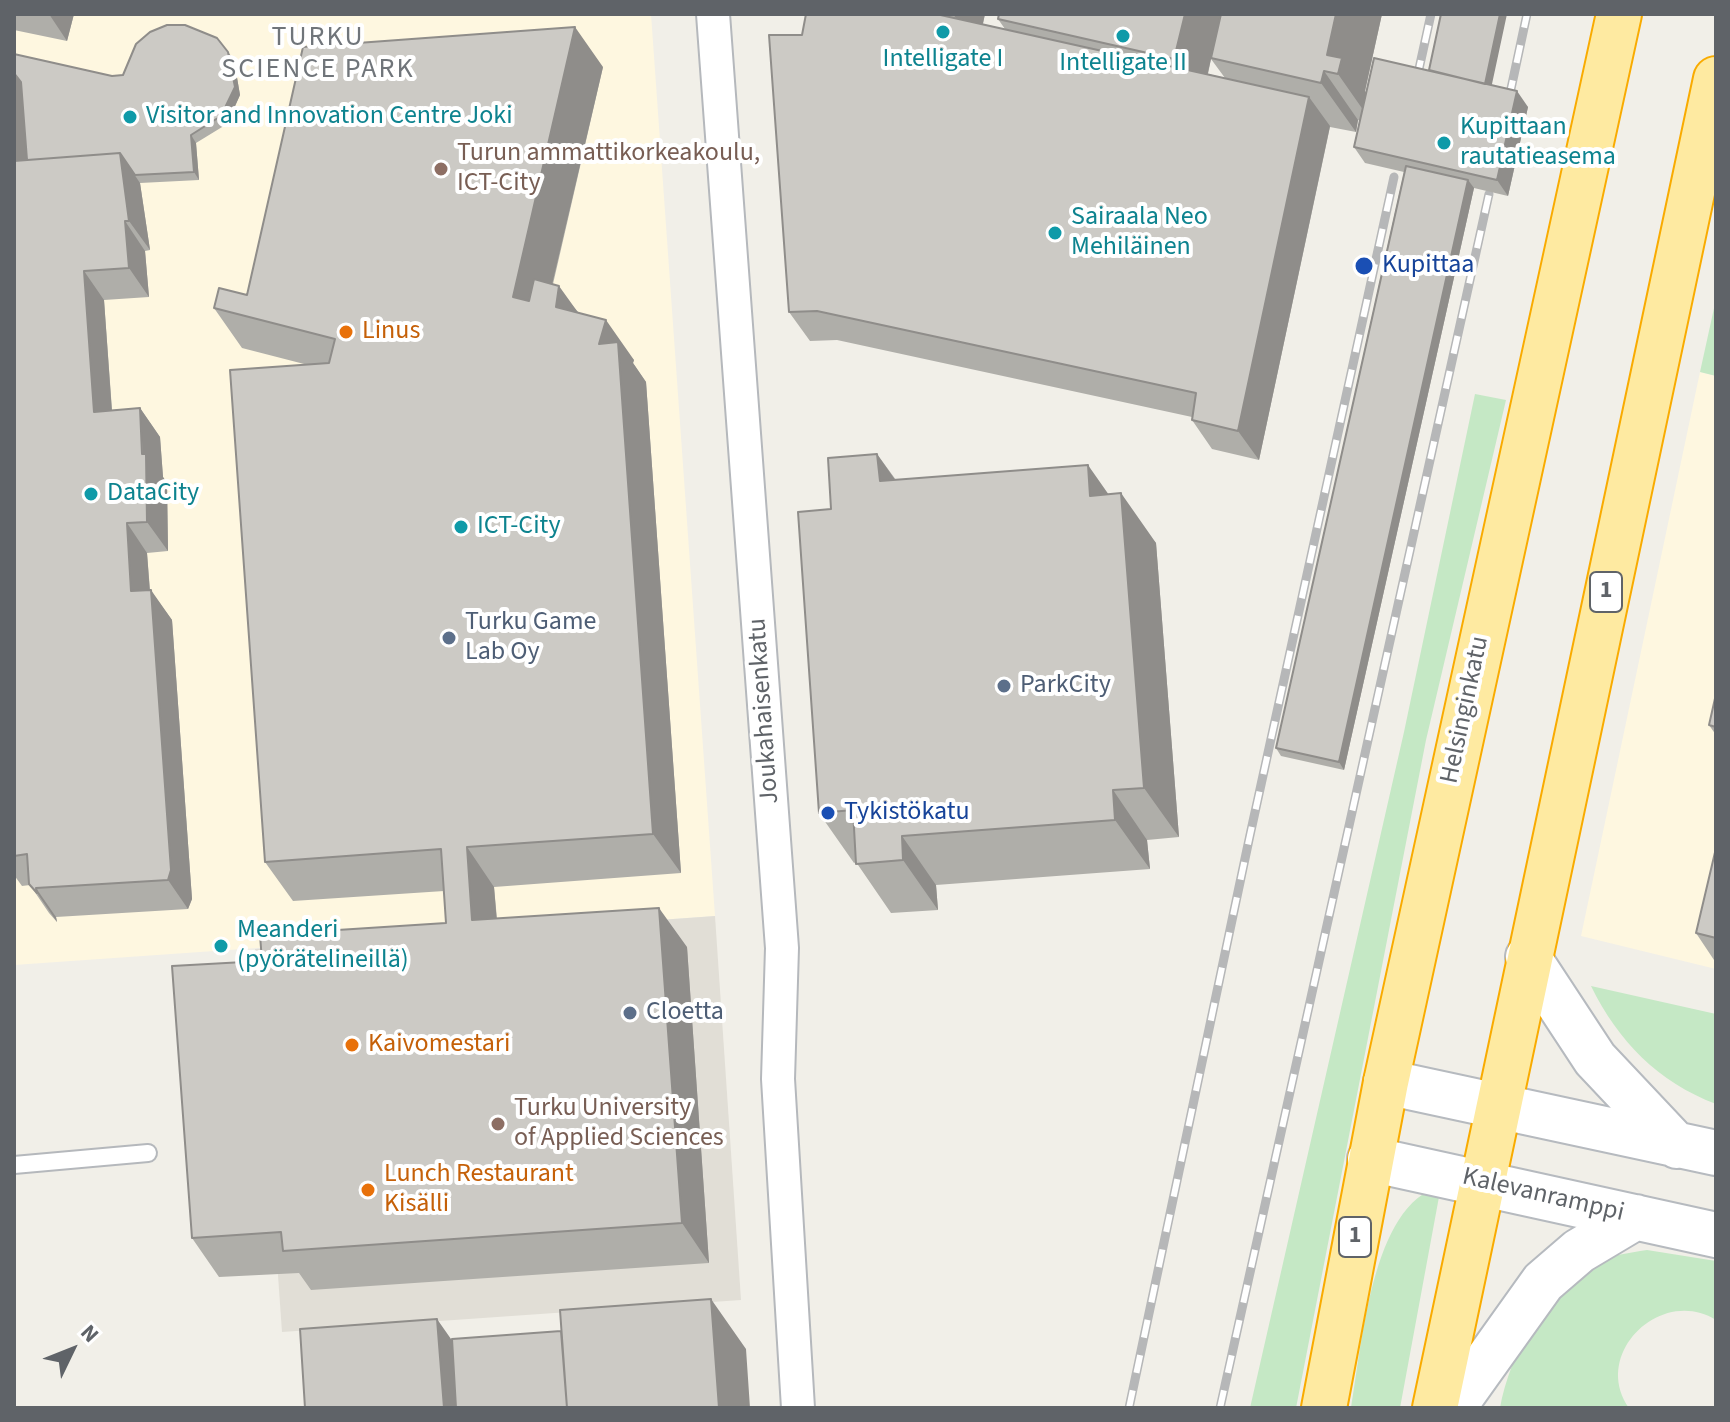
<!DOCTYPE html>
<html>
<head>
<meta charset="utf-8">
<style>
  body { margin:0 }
  #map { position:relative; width:1730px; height:1422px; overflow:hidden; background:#f1efe8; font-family:"Source Sans 3",sans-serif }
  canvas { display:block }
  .frame { position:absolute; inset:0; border:16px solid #5f6368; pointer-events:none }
  .north { position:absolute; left:32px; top:1310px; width:80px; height:80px; -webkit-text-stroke:6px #fff; paint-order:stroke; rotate:47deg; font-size:22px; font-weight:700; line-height:32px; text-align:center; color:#5f6368 }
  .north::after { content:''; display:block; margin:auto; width:28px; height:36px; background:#5f6368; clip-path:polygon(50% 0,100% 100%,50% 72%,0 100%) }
</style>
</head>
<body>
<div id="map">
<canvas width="1730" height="1422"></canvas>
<div class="frame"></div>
<div class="north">N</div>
</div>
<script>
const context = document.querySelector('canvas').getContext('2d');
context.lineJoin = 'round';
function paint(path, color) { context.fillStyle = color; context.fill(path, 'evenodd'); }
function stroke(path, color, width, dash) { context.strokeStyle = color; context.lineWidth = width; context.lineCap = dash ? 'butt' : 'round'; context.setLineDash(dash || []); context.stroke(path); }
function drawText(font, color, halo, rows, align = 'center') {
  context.font = font + ' "Source Sans 3",sans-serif'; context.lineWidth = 8; context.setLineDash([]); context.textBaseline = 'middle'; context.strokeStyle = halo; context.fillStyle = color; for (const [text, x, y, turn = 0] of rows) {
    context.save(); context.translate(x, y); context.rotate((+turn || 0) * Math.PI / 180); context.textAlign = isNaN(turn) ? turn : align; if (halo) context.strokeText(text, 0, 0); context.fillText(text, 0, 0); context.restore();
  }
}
paint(new Path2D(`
  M14 14H651L715 916 14 965Z
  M1700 372 1716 376V969L1581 936Z`), '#fef7e0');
paint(new Path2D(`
  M715 916 741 1300 282 1332 255 949Z`), '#e1ded6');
paint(new Path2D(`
  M1716 299V376L1700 372Z
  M1475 394 1506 400 1426 740 1296 1408H1250L1404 732Z
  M1591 986 1716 1014V1104C1658 1082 1618 1041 1591 986Z
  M1441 1186 1400 1408H1351C1362 1347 1371 1204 1441 1186Z
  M1647 1250 1716 1261V1320C1661 1286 1591 1354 1629 1408H1500C1510 1354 1543 1293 1593 1264 1609 1255 1629 1253 1647 1250Z`), '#c5e8c5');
const service = new Path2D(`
  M14 1165 148 1153`);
const minor = new Path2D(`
  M713 14 782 948 778 1079 798 1408`);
const secondary = new Path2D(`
  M1528 957 1595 1059 1677 1146
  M1386 1082 1716 1153
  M1370 1159 1716 1235
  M1453 1408 1543 1282 1579 1251 1636 1217`);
const trunk = new Path2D(`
  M1324 1408 1386 1082 1619 14
  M1435 1408 1716 79`);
stroke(service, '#b5b8bc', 20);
stroke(minor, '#b5b8bc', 36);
stroke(secondary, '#b6babf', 48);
stroke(trunk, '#f9ab00', 48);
stroke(service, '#fff', 16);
stroke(minor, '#fff', 32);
stroke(secondary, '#fff', 44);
stroke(trunk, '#feeaa1', 44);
const rail = new Path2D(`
  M1417 78 1431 14
  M1509 98 1527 14
  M1129 1408 1250 835 1394 177
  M1220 1408 1489 194`);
stroke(rail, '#b6b7b8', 9);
stroke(rail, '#fff', 6, [18]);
paint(new Path2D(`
  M14 14H74L67 41 14 30Z
  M806 14H985L983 24 1005 29 998 19 1382 14 1365 91 1366 93 1492 85 1528 107 1508 196 1474 188 1344 770 1281 756 1276 748 1404 172 1365 163 1354 147 1360 121 1358 120 1356 132 1330 127 1259 460 1212 449 1192 420V417L837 340 810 341 789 312 802 35ZM1211 59 1225 78 1208 74Z
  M14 54 112 76 234 60 240 95 227 124 196 143 199 180 140 183 150 250 145 251 149 297 104 300 112 410 140 408 160 437 163 477 167 483 168 551 147 553 150 590 172 620 192 899 188 909 56 917 57 922 49 913 30 885 22 886 14 875Z
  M603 67 553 284 579 313 634 360 633 363 646 382 681 873 494 887 497 919 687 947 709 1263 311 1290 299 1273 219 1277 192 1238 262 961 446 923 444 891 293 901 265 862 308 365 242 348 214 308 247 295Z
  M877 454 896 480 1108 494 1156 543 1179 837 1147 840 1150 869 936 885 938 910 891 913 856 862 854 863 819 813 831 509Z
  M1716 694V735L1709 725Z
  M1716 848V963L1696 933Z`), '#afaea9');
paint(new Path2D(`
  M49 14H74L67 41Z
  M953 14H985L977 49Z
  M1185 14H1221L1202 99 1174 59Z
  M1336 14H1382L1365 91 1377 108 1373 124 1338 74 1327 55Z
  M1500 14H1507L1489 98 1484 90Z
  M575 27 603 67 540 336 513 297Z
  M228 52 234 60 240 95 227 124 221 116Z
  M1324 71 1358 120 1356 132 1321 83Z
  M14 73 26 90 33 182 14 162Z
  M1517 91 1528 107 1508 196 1497 180Z
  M1309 97 1330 126 1259 460 1238 431Z
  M191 135 196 143 199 180 194 172Z
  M120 153 140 183 150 250 129 221Z
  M1468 180 1474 188 1344 770 1339 762Z
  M125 221 145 251 149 297 129 268Z
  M84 271 104 300 114 441 94 412Z
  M559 286 587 325 556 307Z
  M606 320 634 360 633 363 646 382 681 873 653 834 599 344Z
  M140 408 160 437 163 477 167 483 168 551 147 522Z
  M877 454 912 504 880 481Z
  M1088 465 1123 515 1090 496Z
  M1121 493 1156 543 1179 837 1144 788Z
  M127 523 147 553 152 621 131 591Z
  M151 590 172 620 192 899 188 909 168 880Z
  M1113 790 1147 840 1150 869 1115 820Z
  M902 836 936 885 938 910 903 860Z
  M467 847 494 887 500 960 472 920Z
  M36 888 56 917 57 922 37 893Z
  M659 908 687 947 709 1263 682 1223Z
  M711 1299 746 1349 750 1408H719Z
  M437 1319 472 1369 475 1408H444Z`), '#8f8d8a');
const building = new Path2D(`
  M806 14H936L1309 97 1238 431 1192 420 1196 393 817 311 789 312 769 35H802Z
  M999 14H1185L1174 59 998 19Z
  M1221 14H1336L1327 55 1342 58 1338 74 1324 71 1321 83 1211 58Z
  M1441 14H1500L1485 84 1429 70Z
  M167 25H185L217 38 228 52 235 87 221 116 191 135 194 172 135 175 120 153 27 160 21 82 14 73V54L112 76 123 75 136 44 150 32Z
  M575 27 513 297 529 301 534 279 559 286 556 307 606 320 599 344 618 342 653 834 467 847 472 920 659 908 682 1223 283 1251 281 1232 192 1238 172 966 262 961 260 935 446 923 441 849 265 862 230 370 329 363 335 339 214 308 219 288 247 295 303 47Z
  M1374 58 1517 91 1497 180 1354 147Z
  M120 153 129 221H125L129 268 84 271 94 412 140 408 142 454H146L147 522 127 523 131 591 151 590 171 870 168 880 36 888 37 893 29 884 27 854 14 856V161Z
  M1406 166 1468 180 1339 762 1276 748Z
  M877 454 880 481 1088 465 1090 496 1121 493 1144 788 1113 790 1115 820 902 836 903 860 856 864 853 810 819 813 798 512 831 509 828 458Z
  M1716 694V727L1709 725Z
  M1716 848V938L1696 933Z
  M711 1299 719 1408H567L560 1310Z
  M437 1319 444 1408H305L300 1329Z
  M561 1331 567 1408H456L452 1339Z`);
paint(building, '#cccac5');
stroke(building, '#8f8d8a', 2);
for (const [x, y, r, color] of [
  [943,32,8,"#0f9aa8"],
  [1123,36,8,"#0f9aa8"],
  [130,117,8,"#0f9aa8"],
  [1444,143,8,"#0f9aa8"],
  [441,169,8,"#8d6e63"],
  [1055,233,8,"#0f9aa8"],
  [1364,266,10,"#1a4fb4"],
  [346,332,8,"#e8710a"],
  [91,494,8,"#0f9aa8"],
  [461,527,8,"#0f9aa8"],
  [449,638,8,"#5c6f8a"],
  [1004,686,8,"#5c6f8a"],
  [828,813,8,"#1a4fb4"],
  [221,946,8,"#0f9aa8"],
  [630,1013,8,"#5c6f8a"],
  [352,1045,8,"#e8710a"],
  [498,1124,8,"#8d6e63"],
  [368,1190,8,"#e8710a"]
]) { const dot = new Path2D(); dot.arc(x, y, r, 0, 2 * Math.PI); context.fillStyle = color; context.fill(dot); stroke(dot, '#fff', 3); }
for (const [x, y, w] of [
  [1606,592,32],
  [1355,1237,32]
]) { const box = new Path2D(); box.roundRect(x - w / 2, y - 20, w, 40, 6); context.fillStyle = '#fff'; context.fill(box); stroke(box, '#5f6368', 2); }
drawText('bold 24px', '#5f6368', null, [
  ["1",1606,592],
  ["1",1355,1237]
]);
drawText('26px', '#0d838f', '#fff', [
  ["Intelligate I",943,60,"center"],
  ["Intelligate II",1123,64,"center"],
  ["Visitor and Innovation Centre Joki",146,117],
  ["Kupittaan",1460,128],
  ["rautatieasema",1460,158],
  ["Sairaala Neo",1071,218],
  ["Mehiläinen",1071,248],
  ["DataCity",107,494],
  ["ICT-City",477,527],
  ["Meanderi",237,931],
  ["(pyörätelineillä)",237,961]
], 'left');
drawText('26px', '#785e54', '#fff', [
  ["Turun ammattikorkeakoulu,",457,154],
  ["ICT-City",457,184],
  ["Turku University",514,1109],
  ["of Applied Sciences",514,1139]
], 'left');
drawText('26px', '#164399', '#fff', [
  ["Kupittaa",1382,266],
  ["Tykistökatu",844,813]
], 'left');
drawText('26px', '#c56008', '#fff', [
  ["Linus",362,332],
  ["Kaivomestari",368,1045],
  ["Lunch Restaurant",384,1175],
  ["Kisälli",384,1205]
], 'left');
drawText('26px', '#4e5e75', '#fff', [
  ["Turku Game",465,623],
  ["Lab Oy",465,653],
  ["ParkCity",1020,686],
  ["Cloetta",646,1013]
], 'left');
drawText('26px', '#5f6368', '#fff', [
  ["Helsinginkatu",1466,710,-78],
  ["Joukahaisenkatu",765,711,-94],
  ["Kalevanramppi",1543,1196,13]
]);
context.letterSpacing = '2px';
drawText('28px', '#70757a', '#fff', [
  ["TURKU",318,39],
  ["SCIENCE PARK",318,71]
]);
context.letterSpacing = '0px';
</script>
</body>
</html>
